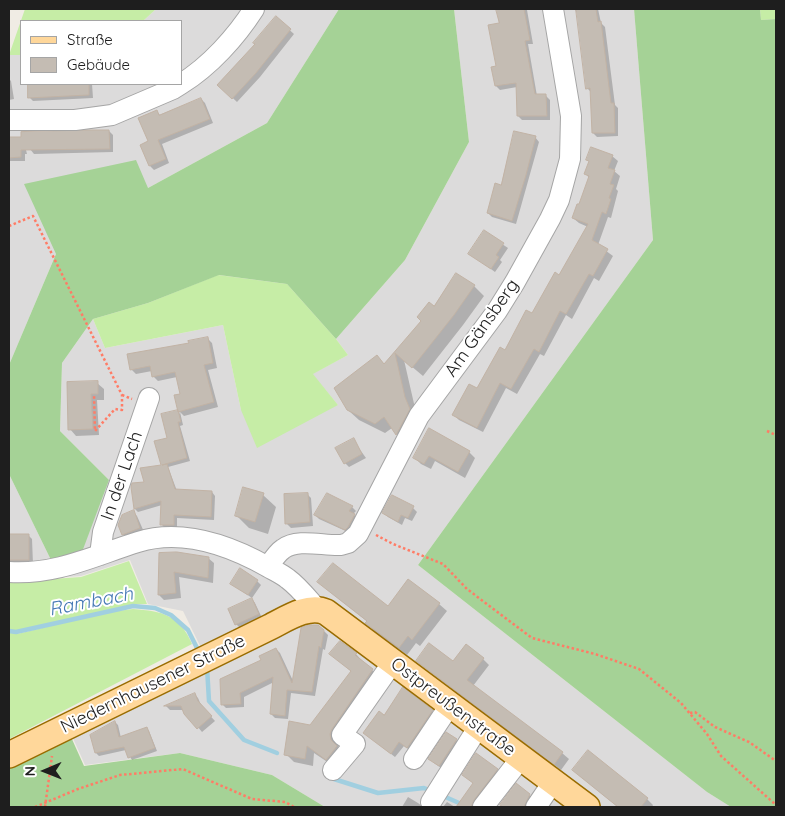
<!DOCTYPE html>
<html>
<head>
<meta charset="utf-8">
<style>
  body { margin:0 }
  #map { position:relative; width:785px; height:816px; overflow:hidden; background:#f0ece4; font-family:Quicksand,sans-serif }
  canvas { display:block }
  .frame { position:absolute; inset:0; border:10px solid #1e1e1e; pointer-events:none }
  .legend { position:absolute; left:20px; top:20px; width:162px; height:65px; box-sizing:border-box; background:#fff; border:1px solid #a5a5a5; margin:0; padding:6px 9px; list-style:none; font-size:15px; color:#1e1e1e }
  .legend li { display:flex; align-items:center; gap:10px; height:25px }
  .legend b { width:25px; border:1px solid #a5a5a5 }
  .north { position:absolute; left:20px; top:746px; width:50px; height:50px; -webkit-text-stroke:4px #fff; paint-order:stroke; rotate:269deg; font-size:14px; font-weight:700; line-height:20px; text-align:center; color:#1e1e1e }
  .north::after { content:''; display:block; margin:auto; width:18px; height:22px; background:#1e1e1e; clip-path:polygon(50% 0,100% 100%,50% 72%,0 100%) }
</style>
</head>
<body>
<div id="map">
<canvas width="785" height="816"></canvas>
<div class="frame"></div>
<ul class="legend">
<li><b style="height:6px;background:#ffd79a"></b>Straße</li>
<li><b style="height:14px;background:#c4bcb3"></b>Gebäude</li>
</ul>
<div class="north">N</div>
</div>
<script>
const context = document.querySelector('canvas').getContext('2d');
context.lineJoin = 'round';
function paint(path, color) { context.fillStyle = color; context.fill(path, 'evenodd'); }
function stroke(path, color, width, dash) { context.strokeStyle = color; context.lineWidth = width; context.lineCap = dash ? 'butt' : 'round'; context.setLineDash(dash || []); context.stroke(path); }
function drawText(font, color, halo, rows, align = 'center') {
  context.font = font + ' Quicksand,sans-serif'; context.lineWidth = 4; context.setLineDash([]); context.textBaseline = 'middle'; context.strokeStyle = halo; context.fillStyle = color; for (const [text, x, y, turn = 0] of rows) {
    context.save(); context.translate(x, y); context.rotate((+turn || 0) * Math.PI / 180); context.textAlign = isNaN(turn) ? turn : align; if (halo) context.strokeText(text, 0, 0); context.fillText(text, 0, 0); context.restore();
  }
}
paint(new Path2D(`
  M156 9H339L267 123 148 188 56 254 9 365V55H21V84H181V21H143Z
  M454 9H634L653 240 418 565 707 792 731 807H325L272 775 180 753 85 765 72 736 209 664 183 611 148 604 130 560 81 576 9 581V474L51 560 109 480 60 431 62 363 93 319 105 348 223 325 241 410 338 405 312 374 348 355 336 339 405 260 469 142Z`), '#dcdbdb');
paint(new Path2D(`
  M25 9H156L143 21H21V55H9Z
  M760 9H776V19L761 20Z
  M218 275 287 284 336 339 348 355 313 374 338 405 257 448 241 410 223 325 105 348 93 319 148 303Z
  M129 561 147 604H134L16 631 9 630V582L81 577Z
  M133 609C162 611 180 615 192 644L9 739V632L17 634 109 612Z`), '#c6eda6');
paint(new Path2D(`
  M339 9H454L469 142 405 260 336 339 287 284 219 275 148 303 93 319 62 363 60 431 109 480 82 552 51 560 9 474V365L56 254 24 184 136 160 148 188 267 123Z
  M634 9H760L761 20 776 19V807H731L707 792 418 565 653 240Z
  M71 737 84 766 180 753 272 775 325 807H9V767Z`), '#a5d296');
paint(new Path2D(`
  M498 9H531L527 10 533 44H528L537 96H546L550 100V120H522L518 116 517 87 500 90 496 86 500 24Z
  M575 9H598L601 23 605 27 615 105 618 108V136L597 137 593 133 592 93 587 88 578 16Z
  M276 18 294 34 260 77 237 102 219 85 256 45Z
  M9 79 11 81 14 99 9 100Z
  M29 84H92L93 98 33 101 29 97Z
  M201 99 205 103 213 123 162 144 169 163 154 170 150 166 149 142 157 112 161 116Z
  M109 131 113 135V152L34 154 30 149Z
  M535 137 539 142 516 224 492 217 488 213 501 186Z
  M9 138H20L24 142 27 154H25V161H9Z
  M612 156 618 161 614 171 620 176 616 189 618 191 611 218 608 217 598 245 613 256 599 281 594 278 572 319 566 315 544 356 540 354 517 394 506 388 483 432 459 420 454 415 478 390 559 276 588 227 579 223 573 218 580 206 589 178 586 174Z
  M484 232 508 248 500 260 502 262 495 272 470 254Z
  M474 286 484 296 463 325 423 376 404 360 415 408 406 444 392 428 385 433 359 420 348 410 377 357 385 365 434 307Z
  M207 338 212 343 217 368 208 370 218 407 184 416 180 412 183 425 180 426 190 461 168 467 177 491 212 492 215 496 214 520 177 518V528H165L161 524 162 505 138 512 135 509 146 483 163 466 156 442 169 438 177 411 180 414 175 396 181 395 177 377 158 381 153 376 152 371 136 374 131 369 190 344Z
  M97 383 104 389V400H97L99 435 76 436 70 429Z
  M353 440 366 458 349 467 345 463Z
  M469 452 475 458 465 478 435 461 431 469 421 464 414 457Z
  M307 494 311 498 313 526 291 528 287 524Z
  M263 495 276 507 268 534 249 528 236 515Z
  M392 496 413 508 417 512 412 521 405 518 402 525 388 517 384 513Z
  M352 507 356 511 353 514 358 519 350 533 319 519 315 515Z
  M133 512 137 516 144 532 127 538 123 534Z
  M28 535 32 539 33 564 9 565V536Z
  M160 555 208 558 214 563 213 583 179 577 181 598 164 600 159 595Z
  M257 581 261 585 252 598 236 587Z
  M318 582 388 608 439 604 447 611 420 646 416 643 407 655 374 631 368 622Z
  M252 599 255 603 262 618 240 628 236 624Z
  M324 631 328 635 325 650 323 649 315 696 291 693 288 719 275 718 271 714 274 682 244 697V707L226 708 222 704 263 660 276 649 280 653 294 683Z
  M331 654H356L364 663 381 678 338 743 339 749 335 767 314 753 313 766 294 762 286 754 310 726 352 672Z
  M483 659 489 665 473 686 562 753 569 759 561 770 417 661 453 663Z
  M194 694 198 698 202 707 215 721 202 732 184 710H170L166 706Z
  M432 711 436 715 411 751 404 746 395 757 369 737 384 717Z
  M115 722 118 725 121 738 146 728 149 731 157 751 132 760 126 750 99 756 96 753Z
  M456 740 460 744 444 770 434 763Z
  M588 752 647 799 653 805 652 807H618L580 776Z
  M497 770 504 777 481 807H457L474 784 464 775Z
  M529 795 533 799 529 807H504L501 805Z
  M408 797 418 803 423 807H402Z
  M447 802 455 807H443Z`), '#0003');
stroke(new Path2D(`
  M9 631 16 632 133 606 155 608 171 615 188 630 200 654
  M207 667 209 701 244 740 277 753
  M334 779 378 793 424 788 432 791
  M441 795 468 807`), '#a1cfe0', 4.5);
const building = new Path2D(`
  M496 9H524L530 40 525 41 535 94H546L547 116H517L516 83 495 86 491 67 496 66 488 25 499 23Z
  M576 9H596L598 22 601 21 611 103H614L615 133H592L590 88 586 89Z
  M276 16 291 29 256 73 232 99 217 85 255 44 253 43Z
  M28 84H89V95L28 98Z
  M201 98 210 119 158 140 166 159 149 166 140 145 148 141 138 118 157 110 159 115Z
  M87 130H109L110 149 21 150V157L9 158V137H21V132Z
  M514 131 536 136 526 175 512 221 487 213 495 183 501 185Z
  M591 147 613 155 608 168 615 170 610 184 614 185 609 198 611 199 606 214 602 212 592 240 608 249 593 276 589 274 566 314 560 311 539 352 534 349 511 389 500 383 477 428 452 415 469 384 477 388 500 347 505 350 526 310 532 313 555 272 559 275 588 224 572 218 577 204H579L589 176 584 174 589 161 586 160Z
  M484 230 504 243 496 255 499 257 491 269 468 254Z
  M456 273 475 285 454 315 412 368 395 353 405 397 410 409 396 435 384 417 375 424 347 410 334 388 377 355 384 364 421 321 417 317 429 302 434 306Z
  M208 337 213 363 204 365 214 402 178 412 174 395 180 394 175 372 152 377 150 366 130 370 127 354 189 343 188 341Z
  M98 381V394H91L93 429 68 430 67 382Z
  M178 410 181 422H178L187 458 162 465 167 464 175 489 212 491 211 517 174 515V525H160L161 501 134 509 131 487 132 483 144 482 140 468 161 465 154 441 167 438 161 414Z
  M429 428 470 451 458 472 429 456 424 464 413 458Z
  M354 438 362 454 344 464 335 448Z
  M243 487 264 493 255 522 235 516Z
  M308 493 310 522 285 524 284 494Z
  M327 493 353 506 349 511 355 514 348 527 345 530 314 515Z
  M392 495 414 506 408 518 401 515 398 522 382 513Z
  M134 510 140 528 122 535 118 525 122 515Z
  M9 534H29V560H9Z
  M177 552 209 557 208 578 174 572 176 593 158 595 159 553Z
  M333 563 388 606 408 579 440 603 412 640 408 636 399 648 365 623 367 621 317 582Z
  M240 568 258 580 248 595 230 584Z
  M252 598 259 614 235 625 228 609Z
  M309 625H318L324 630 321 648 319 646 312 692 287 690 285 716 270 714 273 677 240 693 241 704 221 705 220 679 261 660 259 656 276 648 292 683 301 628Z
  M340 641 357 653 355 655 373 669 332 729 330 734 331 740 337 746 326 760 307 746 305 759 284 755 289 721 310 725 351 671 329 654Z
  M429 643 453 661 466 644 484 658 467 680 563 752 554 765 416 661Z
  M403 687 433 710 407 748 399 742 391 754 363 733 379 711 384 715Z
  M195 693 198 701 212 716 197 729 184 714 181 706H164Z
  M115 721 119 737 147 727 155 748 128 758 124 747 95 753 90 735Z
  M446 732 457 739 439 766 428 759Z
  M588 750 648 798 641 807H618L572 770Z
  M476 753 498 769 474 800 471 807H456L473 783 462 775Z
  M516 783 530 794 524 807H503L500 805Z`);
paint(building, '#c4bcb3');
stroke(building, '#c2b3a5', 1);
const minor = new Path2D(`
  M181 84C210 66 236 37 254 9
  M9 120H75L112 115 173 89 181 84
  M100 555 103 532 149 398
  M268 567C272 561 277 553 283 549 298 538 323 546 341 545L348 543 358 534 419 416 497 311 515 282 550 219 559 200 570 159 571 116 553 9
  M9 572C57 575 93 556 138 542 183 528 229 545 268 567 275 571 282 574 288 579 299 587 308 599 317 609
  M414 759 450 705
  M333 770 355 744 342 735 393 662
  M431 802 479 726
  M483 807 521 758
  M536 807 553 782`);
const major = new Path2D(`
  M9 755 270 627C286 619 308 604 326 612L587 807`);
stroke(minor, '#a5a5a5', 22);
stroke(major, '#996c00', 28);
stroke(new Path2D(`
  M9 226 33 216 122 395V410L115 409 95 431 94 394
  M122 395 132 399
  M767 431 776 435
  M376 535 393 544 443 564 467 589 532 638 595 654 639 669 681 703 707 734 721 756 776 805
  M690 713 695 712 715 727 749 742 776 761
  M35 807 78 789 120 775 183 769 252 799 285 802 294 807
  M45 807 52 756`), '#ff7c66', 2.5, [2.5, 2.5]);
stroke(minor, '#fff', 20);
stroke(major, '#ffd79a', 25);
drawText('18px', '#1e1e1e', '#fff', [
  ["Am Gänsberg",482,328,-55],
  ["In der Lach",122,476,-71],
  ["Niedernhausener Straße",153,684,-26],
  ["Ostpreußenstraße",453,707,37]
]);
drawText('italic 19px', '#4578b4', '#fff', [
  ["Rambach",91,602,-11]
]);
</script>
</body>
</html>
